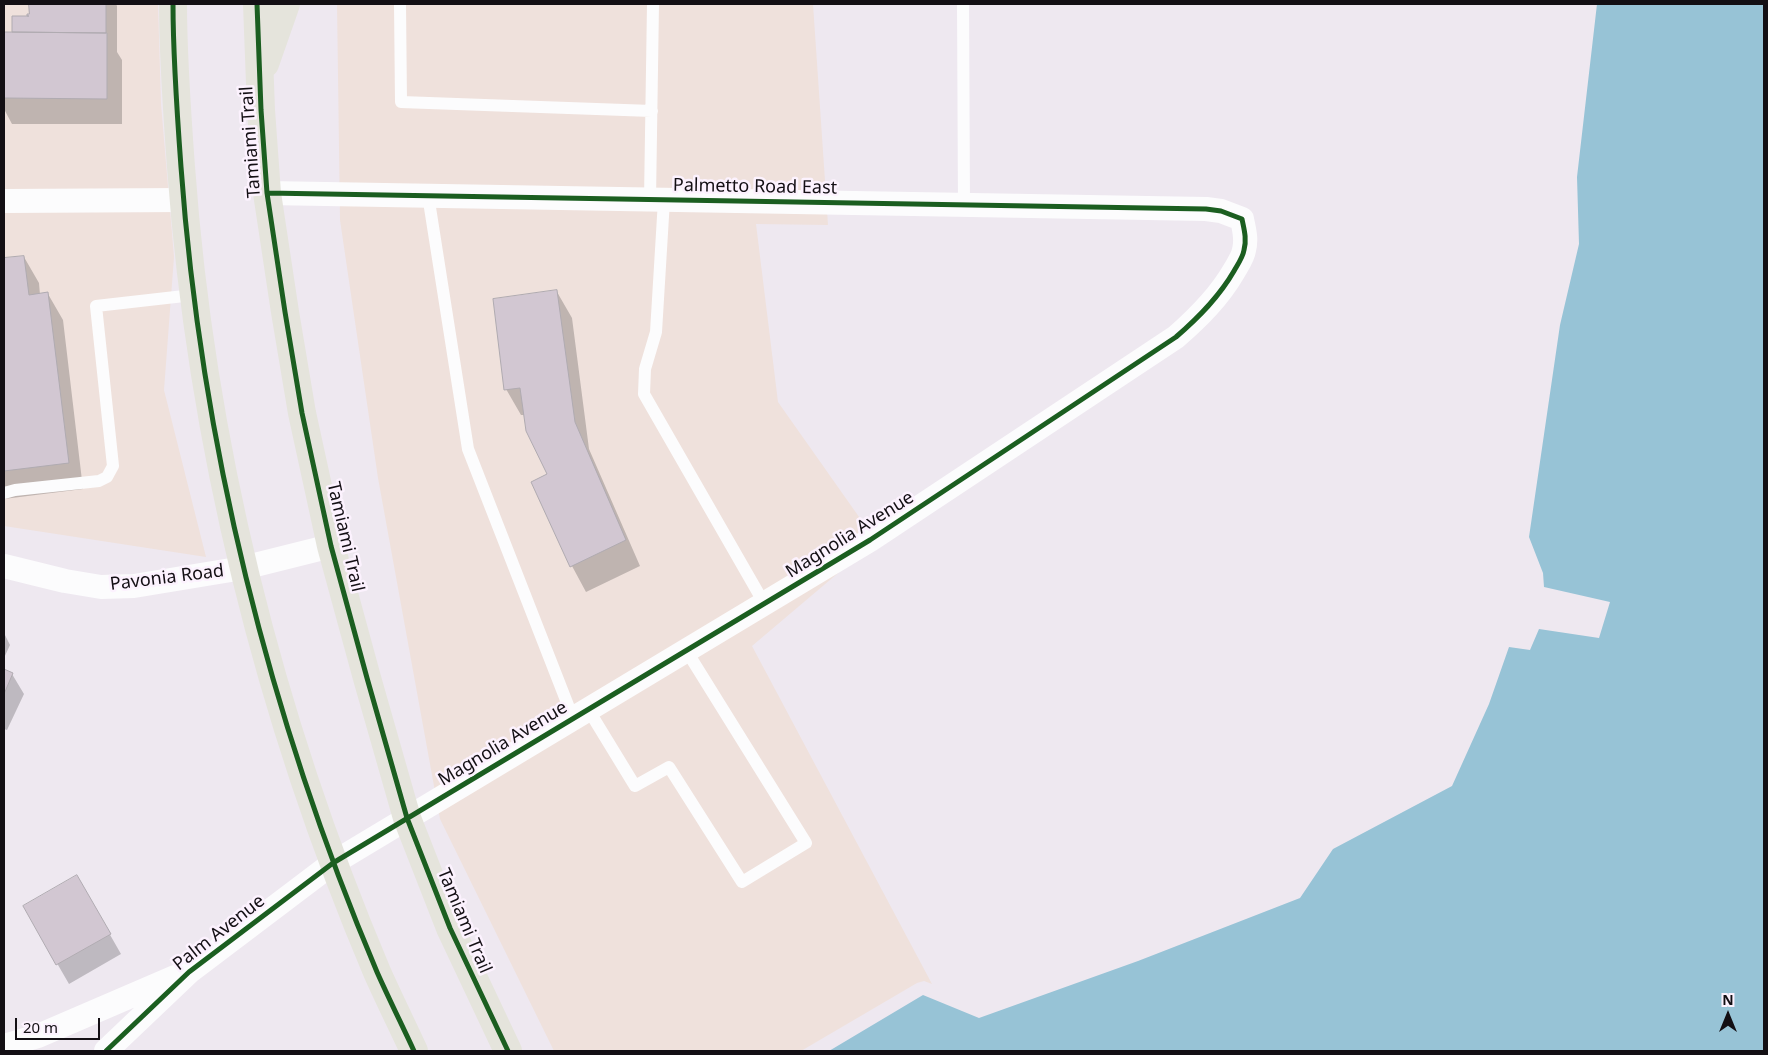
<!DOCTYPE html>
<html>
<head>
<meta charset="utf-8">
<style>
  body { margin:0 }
  #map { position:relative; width:1768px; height:1055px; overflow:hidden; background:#eee8f0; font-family:"Noto Sans",sans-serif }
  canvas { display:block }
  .frame { position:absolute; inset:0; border:5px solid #130f14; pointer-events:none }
  .north { position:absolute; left:1703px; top:990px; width:50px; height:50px; -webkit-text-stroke:4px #fcf2fe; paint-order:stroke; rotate:0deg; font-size:14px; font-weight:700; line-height:20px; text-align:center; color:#130f14 }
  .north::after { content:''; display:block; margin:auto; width:18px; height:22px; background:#130f14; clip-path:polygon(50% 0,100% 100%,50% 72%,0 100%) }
  .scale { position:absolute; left:15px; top:1018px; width:85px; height:22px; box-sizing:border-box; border:2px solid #130f14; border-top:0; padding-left:6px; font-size:15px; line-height:18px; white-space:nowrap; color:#130f14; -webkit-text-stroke:4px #fcf2fe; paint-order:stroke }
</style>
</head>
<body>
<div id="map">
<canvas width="1768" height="1055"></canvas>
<div class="frame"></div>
<div class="north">N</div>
<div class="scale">20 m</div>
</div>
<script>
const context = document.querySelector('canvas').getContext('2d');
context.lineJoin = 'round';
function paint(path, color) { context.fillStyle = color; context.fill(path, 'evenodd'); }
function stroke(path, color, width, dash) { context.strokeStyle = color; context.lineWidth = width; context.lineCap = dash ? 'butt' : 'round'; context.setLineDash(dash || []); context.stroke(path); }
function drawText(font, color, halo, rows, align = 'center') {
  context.font = font + ' "Noto Sans",sans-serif'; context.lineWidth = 5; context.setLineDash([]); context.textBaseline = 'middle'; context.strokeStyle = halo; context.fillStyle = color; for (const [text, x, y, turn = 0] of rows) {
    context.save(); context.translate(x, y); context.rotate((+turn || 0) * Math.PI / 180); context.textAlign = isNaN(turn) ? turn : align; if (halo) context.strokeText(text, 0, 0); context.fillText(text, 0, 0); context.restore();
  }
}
paint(new Path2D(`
  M4 4H158L161 104 174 257 164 390 206 557 4 526Z
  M337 4H813L828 225 756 224 778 402 876 541 752 646 932 984 924 981 917 983 801 1051H554L440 819 378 478 340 220Z`), '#efe1dc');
paint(new Path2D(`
  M1597 4H1764V1051H829L923 995 979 1018 1138 961 1300 898 1333 849 1452 786 1489 704 1509 647 1530 650 1539 629 1599 638 1610 602 1544 587 1543 573 1529 537 1560 325 1579 244 1577 177Z`), '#97c3d6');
paint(new Path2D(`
  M30 4H116L117 6V52L122 60V124H12L4 109V13L5 34H15L14 32 30 15Z
  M24 257 39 283 40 295 48 294 63 320 83 489 4 499V260Z
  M557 292 572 318 589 449 640 566 586 592 572 566 549 475 525 415H521L506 389Z
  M4 633 10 645 4 658Z
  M4 670 12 674 24 694 7 730 4 729Z
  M77 877 121 954 69 984 24 906Z`), '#0003');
const building = new Path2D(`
  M29 4H106V33L12 32V16H29H27V14H29Z
  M4 32 107 33V99L4 98Z
  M24 256 29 295 48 292 69 463 4 471V258Z
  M557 290 575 422 626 540 570 567 531 482 547 474 526 431 520 388 504 390 493 299Z
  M4 669 13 673 4 694Z
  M77 875 111 934 56 965 23 906Z`);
paint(building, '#d2c7d2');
stroke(building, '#b0abb1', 1);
stroke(new Path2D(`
  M400 4 401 102 652 111
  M963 4 964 205
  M428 195 468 449 573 718
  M650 199 653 4
  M664 200 656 332 645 369 644 394 764 603
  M4 493 15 490 99 481 107 477 113 466 96 306 193 295
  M588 709 635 786 669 767 742 882 806 843 686 650`), '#fcfcfd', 12);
stroke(new Path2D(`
  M4 201 183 200
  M4 566 65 581 101 587 134 586 243 568 331 546
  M4 1046 38 1036 175 977
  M106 1051 189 972 333 863 870 540 1176 337C1199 317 1219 297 1234 271 1238 264 1243 257 1244 250 1247 239 1244 229 1242 219L1221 211 1206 209 267 193`), '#fcfcfd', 24);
stroke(new Path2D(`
  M173 4C173 58 177 113 181 167 201 443 269 717 377 972 389 999 402 1025 414 1051
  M257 4 261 110 267 193 285 312 302 413 331 546 367 678 407 818 450 928 508 1051
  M265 64 286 4`), '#e5e4dc', 28);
stroke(new Path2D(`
  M173 4C173 58 177 113 181 167 201 443 269 717 377 972 389 999 402 1025 414 1051
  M257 4 261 110 267 193 285 312 302 413 331 546 367 678 407 818 450 928 508 1051
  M106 1051 189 972 333 863 870 540 1176 337C1199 317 1219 297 1234 271 1238 264 1243 257 1244 250 1247 239 1244 229 1242 219L1221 211 1206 209 267 193`), '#1b5e20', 5);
drawText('18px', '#130f14', '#fcf2fe', [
  ["Tamiami Trail",251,142,-94],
  ["Palmetto Road East",755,187,1],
  ["Magnolia Avenue",850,535,-32],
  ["Tamiami Trail",345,537,77],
  ["Pavonia Road",167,578,-7],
  ["Magnolia Avenue",503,744,-31],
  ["Tamiami Trail",464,921,67],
  ["Palm Avenue",219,933,-38]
]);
</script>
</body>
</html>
